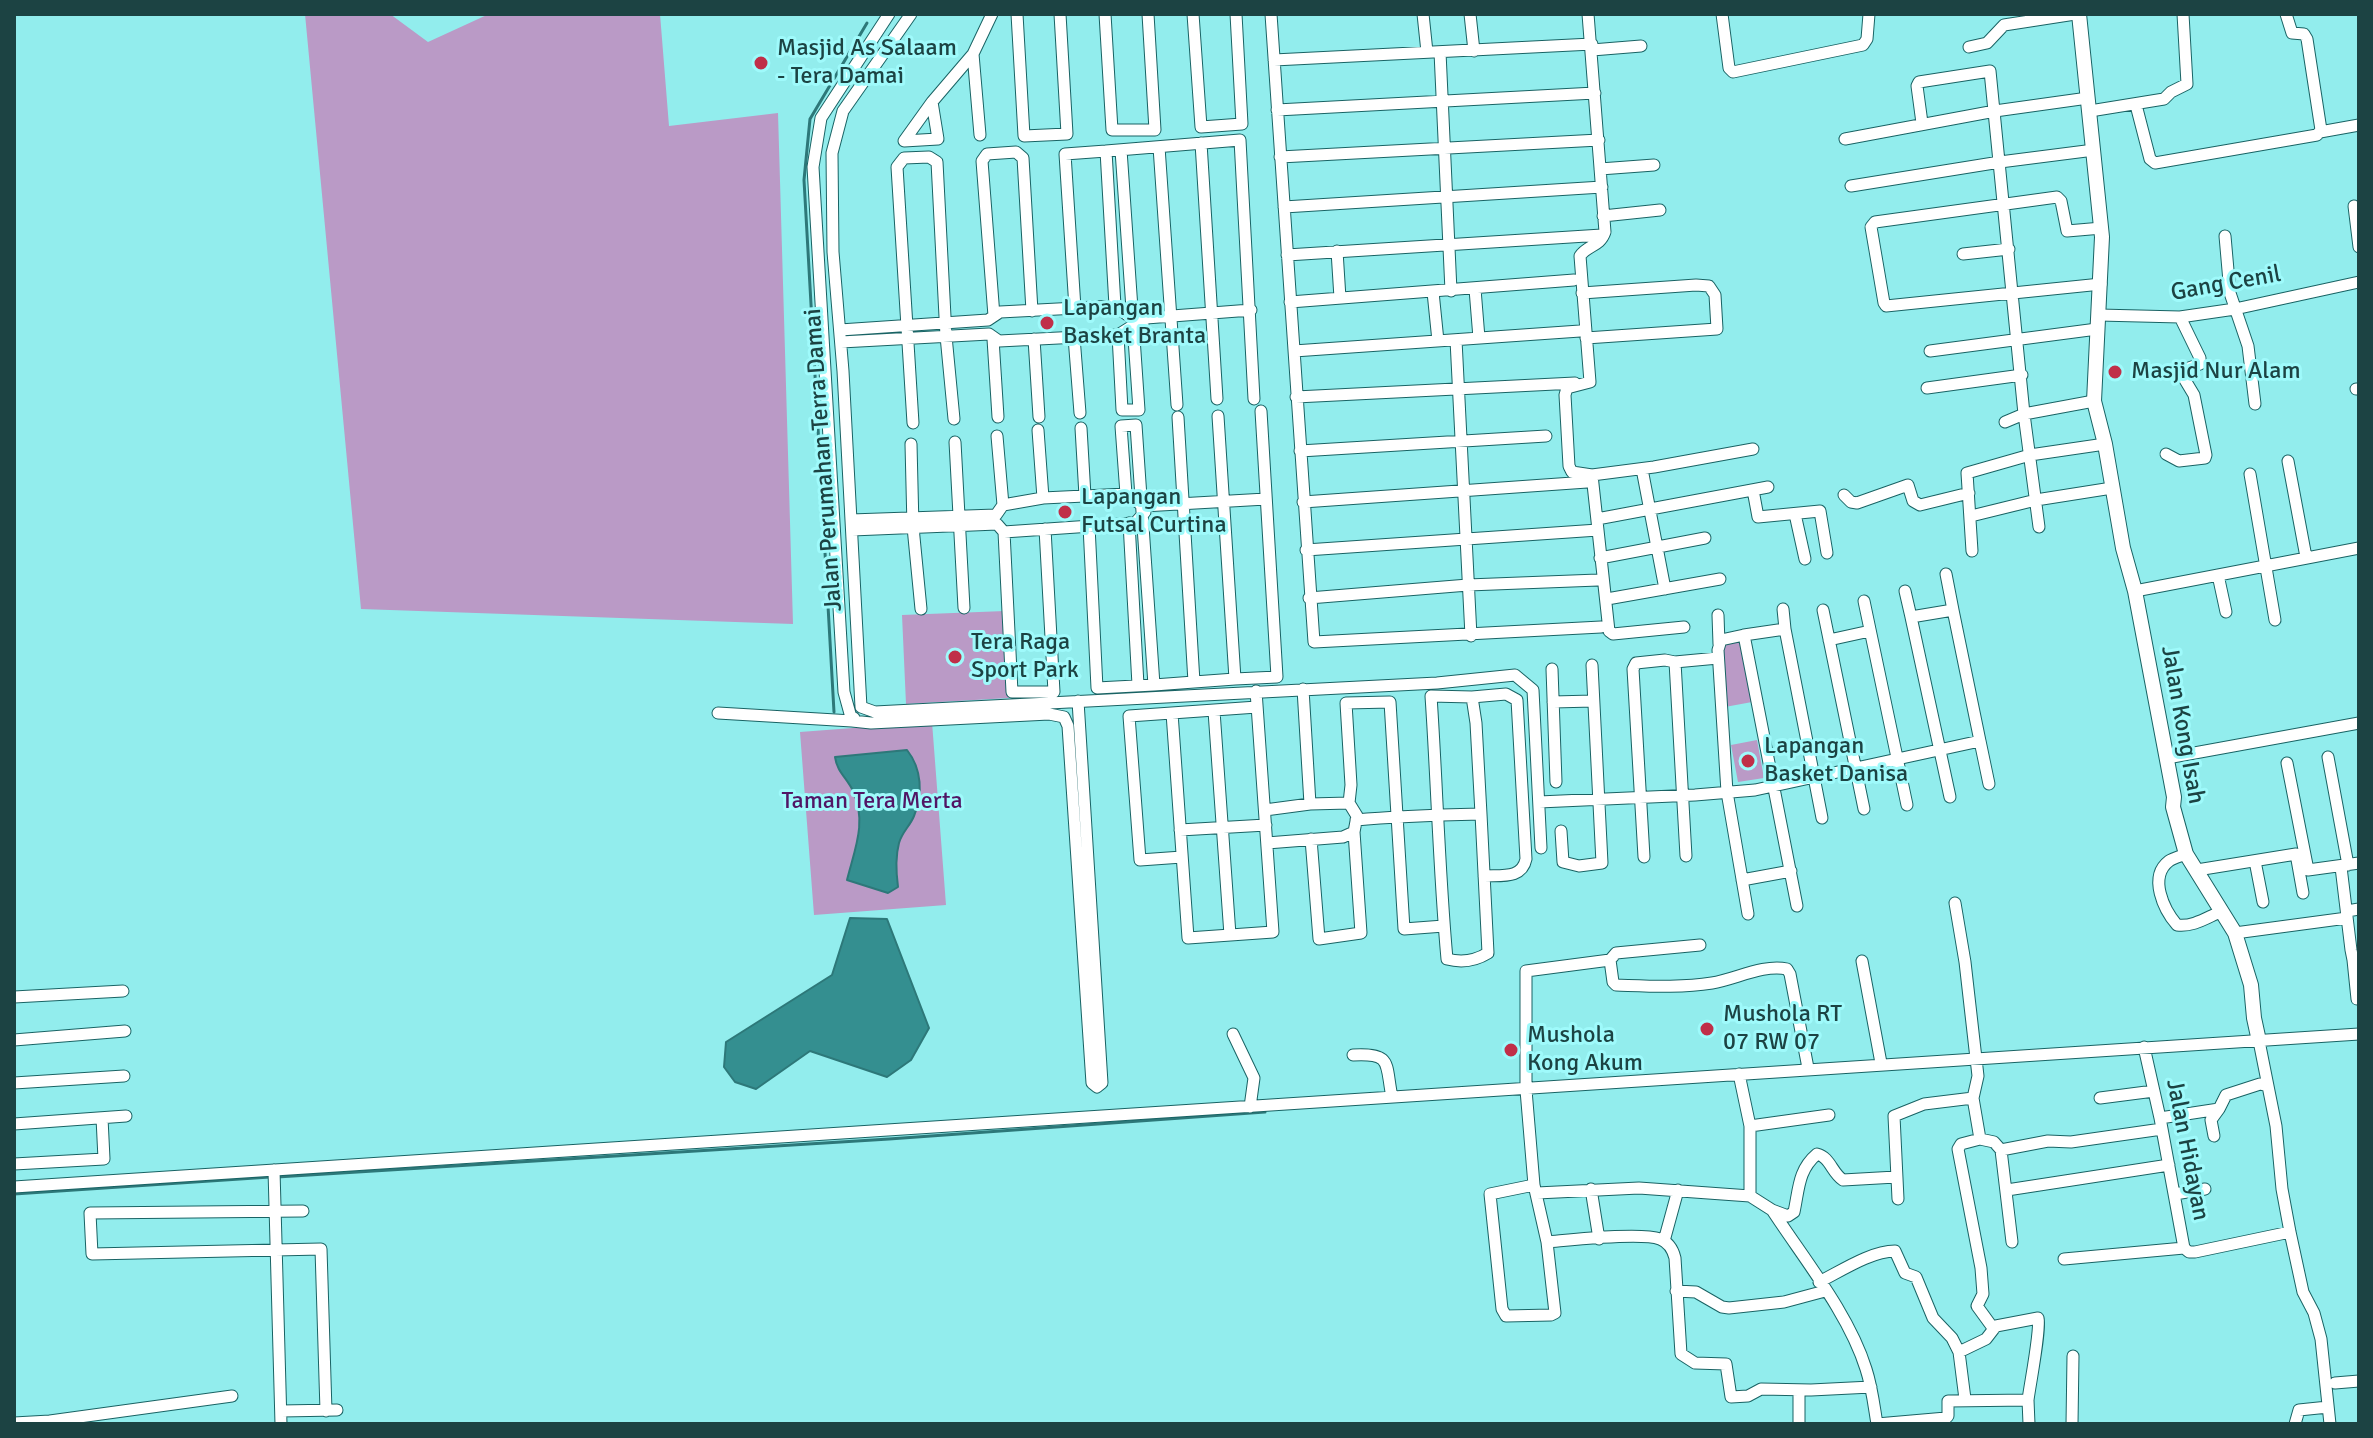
<!DOCTYPE html>
<html>
<head>
<meta charset="utf-8">
<style>
  body { margin:0 }
  #map { position:relative; width:2373px; height:1438px; overflow:hidden; background:#92eded; font-family:Signika,sans-serif }
  canvas { display:block }
  .frame { position:absolute; inset:0; border:16px solid #1c4343; pointer-events:none }
</style>
</head>
<body>
<div id="map">
<canvas width="2373" height="1438"></canvas>
<div class="frame"></div>
</div>
<script>
const context = document.querySelector('canvas').getContext('2d');
context.lineJoin = 'round';
function paint(path, color) { context.fillStyle = color; context.fill(path, 'evenodd'); }
function stroke(path, color, width, dash) { context.strokeStyle = color; context.lineWidth = width; context.lineCap = dash ? 'butt' : 'round'; context.setLineDash(dash || []); context.stroke(path); }
function drawText(font, color, halo, rows, align = 'center') {
  context.font = font + ' Signika,sans-serif'; context.lineWidth = 6; context.setLineDash([]); context.textBaseline = 'middle'; context.strokeStyle = halo; context.fillStyle = color; for (const [text, x, y, turn = 0] of rows) {
    context.save(); context.translate(x, y); context.rotate((+turn || 0) * Math.PI / 180); context.textAlign = isNaN(turn) ? turn : align; if (halo) context.strokeText(text, 0, 0); context.fillText(text, 0, 0); context.restore();
  }
}
paint(new Path2D(`
  M305 14H390L428 42 489 14H660L669 126 778 113 793 624 361 609Z
  M1005 611 1009 698 906 704 902 615Z
  M1739 641 1752 702 1725 707 1722 644Z
  M932 722 946 905 814 915 800 732Z
  M1757 740 1764 778 1738 782 1731 745Z`), '#ba9ac6');
const water = new Path2D(`
  M907 750C922 769 923 794 914 816 910 826 902 832 899 843 895 858 896 872 898 887L888 893 847 880C855 848 867 822 853 791 847 778 837 772 835 757Z
  M850 918 887 919 929 1028 911 1060 887 1077 810 1051 756 1089 735 1082 724 1067 726 1042 832 975Z`);
paint(water, '#348f90');
stroke(water, '#2d7879', 2);
stroke(new Path2D(`
  M834 712 804 180 810 119 867 23
  M277 1177 889 1139 1265 1112
  M14 1194 270 1177`), '#2d7879', 3);
const minor = new Path2D(`
  M889 14 821 118 813 167 844 692 852 721 871 723 1049 714 1064 717
  M911 14 843 111 832 153 833 252 843 371 861 707 875 712 1437 683 1515 675 1533 690 1541 848
  M1017 14 1024 136 1067 134 1060 14
  M1105 14 1112 130H1155L1148 14
  M1193 14 1201 127 1242 124 1236 14
  M1271 14 1314 642 1601 627
  M1423 14 1427 52
  M1470 14 1474 51
  M1722 14 1729 68 1733 72 1863 45 1867 39 1869 14
  M1969 47 1987 43 2004 25 2075 14
  M1592 50 1641 46
  M1440 52 1451 291
  M973 54 980 135
  M1274 60 1592 44
  M932 102 938 139 904 141 932 102 973 54 992 14
  M2136 105 2150 159 2155 163 2317 135 2321 130 2307 39 2304 34 2292 33 2286 14
  M1277 110 1595 93
  M2090 111 2164 99 2171 92 2187 84 2183 14
  M1922 123 1917 86 1919 82 1990 71 2024 414 2039 527
  M2320 132 2359 125
  M1845 139 1995 111 2088 98
  M1201 143 1217 399
  M1159 147 1177 405
  M1106 151 1240 140 1254 399
  M1280 157 1599 140
  M1600 169 1654 165
  M1851 186 2000 162 2094 150
  M2354 206 2359 247
  M1284 207 1602 187
  M1603 216 1660 210
  M1605 232C1600 247 1587 245 1580 256L1590 382 1567 388 1565 395 1569 466 1572 472 1592 475 1609 631 1613 634 1684 627
  M2225 236 2230 293 2248 346 2255 404
  M1337 251 1340 298
  M1963 254 2009 249
  M1287 255 1602 235 1605 232 1588 14
  M2101 284 1886 306 1884 303 1871 227 1875 222 2057 197 2061 201 2067 231 2102 228
  M1475 289 1479 338
  M1433 292 1438 341
  M1582 293 1696 285 1709 286 1715 295 1717 329 1586 338
  M1290 302 1574 280
  M1075 308 1065 154 1106 151 1115 306
  M2099 315 2180 317 2235 309 2359 282
  M994 316 982 161 987 154 1016 152 1023 158 1032 311
  M840 330 988 320 1000 312 1115 306 1133 319 1251 310
  M1118 335 1122 410H1139L1121 150
  M1074 337 1080 413
  M993 339 998 417
  M1034 339 1039 417
  M1456 340 1471 636
  M841 342 989 334 999 341 1118 335 1134 325 1143 324
  M1294 351 1580 331
  M1930 351 2097 329
  M1927 388 2022 375
  M2356 389H2359
  M1296 397 1575 383
  M2005 422 2024 414 2094 401
  M913 423 897 167 904 158 929 157 937 162 946 336 954 419
  M1081 428 1085 496
  M1038 430 1043 498
  M997 436 1003 505
  M955 442 964 608
  M911 444 913 527 921 609
  M1300 451 1546 436
  M2166 454 2179 461 2205 458 2206 455 2194 395 2182 375 2186 369 2200 364V358L2180 317
  M2288 461 2306 557
  M1642 469 1665 589
  M2250 474 2275 620
  M1592 475 1654 467 1753 449
  M1753 490 1758 517 1820 511 1827 553
  M1844 495 1851 502 1857 503 1908 485 1913 501 1920 505 1969 493
  M1303 502 1587 482
  M1795 514 1805 559
  M1971 516 2036 500 2112 488
  M1597 519 1768 487
  M851 520 996 515 1003 505 1043 498 1126 494 1143 506 1266 499
  M1129 523 1138 685
  M1089 526 1097 688 1154 685 1136 425 1121 426 1126 494
  M852 530 997 524 1004 532 1135 523 1145 512
  M1004 532 1012 692H1054L1045 529
  M1306 550 1598 530
  M1972 551 1967 473 2030 455 2105 444
  M1600 558 1705 538
  M1946 574 1953 610
  M2218 575 2226 612
  M1905 591 1911 617
  M2135 591 2359 548
  M1309 598 1468 585 1598 580
  M1607 599 1720 579
  M1864 601 1907 805
  M1783 609 1785 629
  M1823 610 1864 809
  M1718 615 1719 644
  M1744 635 1721 640 1718 650 1727 792 1748 914
  M1829 640 1870 631
  M1552 669 1556 782
  M1235 679 1277 677 1261 411
  M1194 682 1235 679 1218 416
  M1154 685 1194 682 1178 417
  M1472 697 1506 694 1517 700 1526 859C1522 879 1502 875 1484 876
  M1553 702 1593 701
  M1214 711 1230 935
  M718 713 852 721 854 718
  M1172 713 1188 938 1273 932 1256 691
  M1064 717 1068 726 1092 1083 1097 1087 1102 1083 1078 701
  M1980 741 1989 784
  M2328 757 2348 865
  M2167 758 2359 723
  M2287 763 2308 870 2359 863
  M1539 802 1695 795 1755 790 1980 741 1953 610 1911 617 1950 797
  M1349 803 1351 785 1346 703 1390 702 1404 929 1444 926
  M1265 810 1310 804 1303 689
  M1356 820C1398 816 1439 815 1481 814L1488 953C1475 961 1462 963 1447 959 1439 872 1437 784 1431 696L1472 697 1476 723 1481 814
  M1180 830 1266 825
  M1561 831 1563 862 1579 866 1602 863 1592 665
  M1311 839 1319 939 1361 933 1354 832
  M1267 843 1343 837 1354 832 1357 816 1349 803 1310 804
  M2186 854C2181 856 2173 858 2169 861 2148 877 2164 910 2177 925 2193 927 2206 918 2220 912
  M1686 856 1675 662 1718 658
  M1182 857 1140 860 1129 716 1257 707
  M1644 857 1633 669 1636 663 1665 660 1675 662
  M2255 861 2263 902
  M2341 867 2351 950 2353 960 2359 959
  M2197 870 2296 854 2303 893
  M1742 880 1791 871
  M1955 903 1965 962 1978 1076 1973 1098 1980 1139 1961 1144 1958 1149 1981 1268 1983 1294 1977 1306 1993 1328
  M1797 906 1744 635 1785 629 1822 818
  M2347 911 2359 909
  M2235 933 2347 918
  M1610 960 1613 982 1616 985C1648 986 1681 988 1712 983 1736 979 1763 964 1787 969L1790 974 1808 1068
  M2353 960 2357 999H2359
  M1862 961 1881 1063
  M14 997 123 991
  M1233 1034 1254 1078 1250 1107
  M14 1040 125 1031
  M2259 1041 2276 1126 2282 1189 2290 1232 2303 1292 2314 1313 2321 1339 2330 1424
  M2144 1047 2160 1118 2184 1248 2189 1252H2195L2290 1232
  M1353 1055C1393 1053 1385 1063 1392 1097
  M1739 1074 1750 1126V1196
  M14 1083 124 1076
  M2100 1098 2154 1091
  M2219 1109 2226 1095 2260 1084 2268 1086
  M2160 1118 2219 1109 2211 1120 2214 1136
  M14 1124 126 1116
  M1750 1126 1829 1115
  M1980 1139 1994 1142 2001 1150 2012 1242
  M2001 1150 2048 1141 2071 1142 2162 1129
  M14 1164 104 1159 102 1118
  M274 1170 281 1424
  M1534 1185 1490 1194 1502 1309 1506 1316 1551 1315 1555 1313 1547 1242 1534 1185 1526 1090V971L1610 960 1616 953 1700 945
  M14 1187 2359 1034
  M1591 1189 1599 1239
  M2007 1190 2169 1165
  M1537 1193 1639 1188 1750 1196 1772 1210C1804 1259 1849 1314 1866 1369 1872 1387 1874 1406 1877 1424
  M2175 1194 2205 1189
  M1898 1199 1894 1116 1924 1104 1973 1098
  M1772 1210 1788 1216 1794 1212C1799 1189 1798 1170 1817 1154 1830 1157 1832 1173 1843 1180L1896 1177
  M303 1211 90 1213 92 1254 321 1249 326 1411
  M1664 1241 1678 1190
  M1547 1242C1571 1240 1640 1232 1660 1239 1668 1242 1673 1250 1675 1258L1681 1354 1695 1363 1726 1364 1731 1397 1748 1396 1761 1389 1811 1390 1871 1387
  M2064 1259 2184 1248
  M1819 1282C1841 1271 1871 1251 1895 1251L1905 1273 1916 1277 1933 1318 1952 1338 1959 1352 1965 1399
  M1676 1291 1696 1292 1722 1307 1729 1308 1784 1302 1825 1291
  M1959 1352 1986 1339 1996 1326 2038 1318C2041 1329 2030 1384 2028 1400
  M2335 1383 2359 1381
  M1799 1390V1424
  M281 1411 337 1410
  M14 1423 50 1421
  M49 1424 50 1421 232 1396
  M1877 1424 1946 1418 1948 1416V1401L2028 1400 2029 1424
  M2072 1424 2073 1356
  M2295 1424 2299 1410 2328 1407`);
const tertiary = new Path2D(`
  M2079 14 2102 237 2094 401 2105 444 2123 548 2135 591 2174 797 2173 807 2186 854 2235 933 2251 985 2254 1018 2259 1041`);
stroke(minor, '#196364', 13);
stroke(tertiary, '#196364', 16);
stroke(minor, '#fff', 11);
stroke(tertiary, '#fff', 14);
for (const [x, y, r, color] of [
  [761,63,8,"#c02f48"],
  [1047,323,8,"#c02f48"],
  [2115,372,8,"#c02f48"],
  [1065,512,8,"#c02f48"],
  [955,657,8,"#c02f48"],
  [1748,761,8,"#c02f48"],
  [1707,1029,8,"#c02f48"],
  [1511,1050,8,"#c02f48"]
]) { const dot = new Path2D(); dot.arc(x, y, r, 0, 2 * Math.PI); context.fillStyle = color; context.fill(dot); stroke(dot, '#9ffafb', 3); }
drawText('24px', '#1c4343', '#9ffafb', [
  ["Masjid As Salaam",777,49],
  ["- Tera Damai",777,77],
  ["Lapangan",1063,309],
  ["Basket Branta",1063,337],
  ["Masjid Nur Alam",2131,372],
  ["Lapangan",1081,498],
  ["Futsal Curtina",1081,526],
  ["Tera Raga",971,643],
  ["Sport Park",971,671],
  ["Lapangan",1764,747],
  ["Basket Danisa",1764,775],
  ["Mushola RT",1723,1015],
  ["07 RW 07",1723,1043],
  ["Mushola",1527,1036],
  ["Kong Akum",1527,1064]
], 'left');
drawText('24px', '#1c4343', '#9ffafb', [
  ["Gang Cenil",2226,284,-10],
  ["Jalan Perumahan Terra Damai",824,460,-94],
  ["Jalan Kong Isah",2182,725,80],
  ["Jalan Hidayan",2187,1150,79]
]);
drawText('24px', '#511665', '#9ffafb', [
  ["Taman Tera Merta",872,802]
]);
</script>
</body>
</html>
